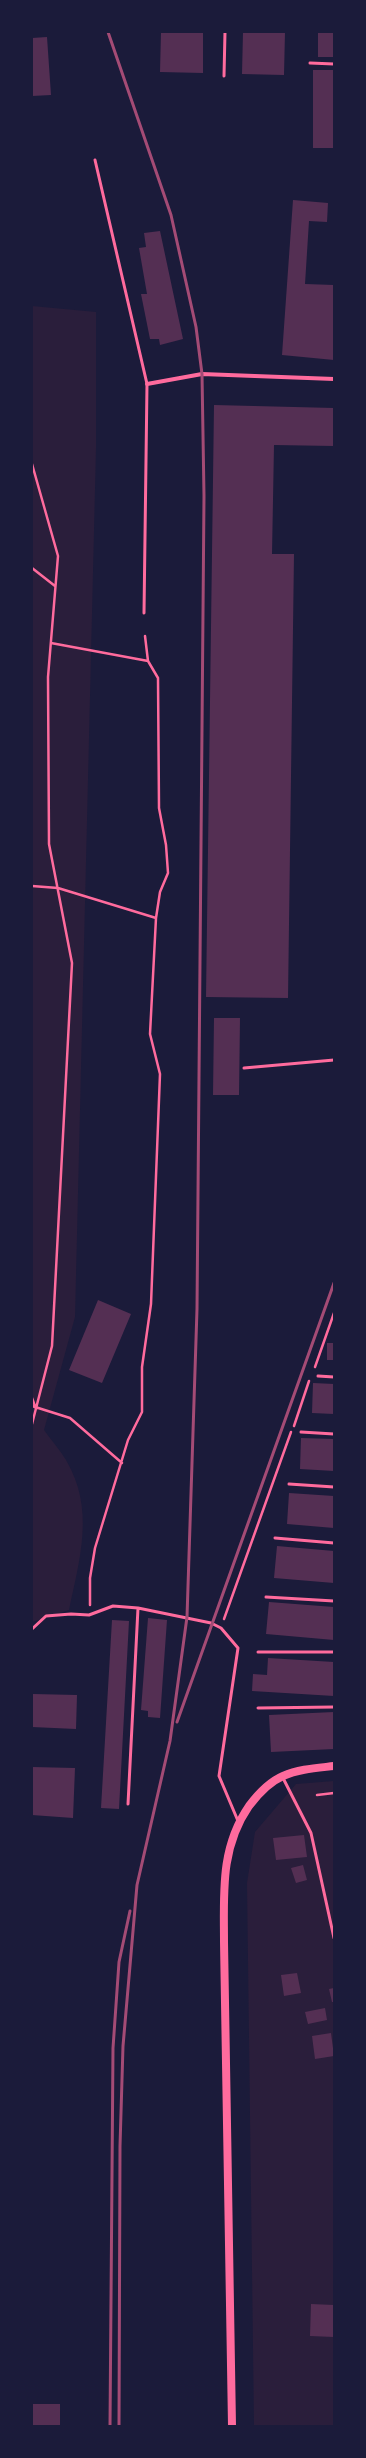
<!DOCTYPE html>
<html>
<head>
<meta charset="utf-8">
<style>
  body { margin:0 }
  #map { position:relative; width:366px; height:2458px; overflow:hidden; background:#1b1b3a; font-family:Raleway,sans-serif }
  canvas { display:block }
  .frame { position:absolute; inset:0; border:33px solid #1b1b3a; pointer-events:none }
</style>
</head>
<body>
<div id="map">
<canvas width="366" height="2458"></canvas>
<div class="frame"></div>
</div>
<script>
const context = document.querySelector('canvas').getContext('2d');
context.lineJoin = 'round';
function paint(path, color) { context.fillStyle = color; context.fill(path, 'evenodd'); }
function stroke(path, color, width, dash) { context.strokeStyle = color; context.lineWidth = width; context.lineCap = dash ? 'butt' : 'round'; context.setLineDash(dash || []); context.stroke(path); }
paint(new Path2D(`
  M32 306 96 312V448L75 1317 44 1430C51 1440 60 1450 66 1460 95 1509 80 1558 69 1610L32 1622Z
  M334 1781V2426H254L247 1883 255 1832 296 1784Z`), '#2a1e3b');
paint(new Path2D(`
  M161 32H203V73L160 72Z
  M243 32H285L284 75 242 74Z
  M318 32H334V57H318Z
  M47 37 51 95 32 96V38Z
  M313 70H334V148H313Z
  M293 200 328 203 327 222 309 221 305 284 334 285V360L282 355Z
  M160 231 183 339 160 345 159 339H150L141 294H147L139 248 146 247 144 233Z
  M214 405 334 408V446L274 445 272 554H294L288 998 206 997Z
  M214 1018H240L239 1095H213Z
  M98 1300 131 1314 102 1383 69 1370Z
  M327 1343H334V1360H327Z
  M313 1383 334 1384V1414L312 1413Z
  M301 1438 334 1439V1471L300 1469Z
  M289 1493 334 1496V1528L287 1524Z
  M277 1546 334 1551V1583L274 1578Z
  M269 1602 334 1607V1640L266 1634Z
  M148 1618 167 1620 160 1718 148 1717V1711L141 1710Z
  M112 1620 129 1621 119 1809 101 1808Z
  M268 1658 334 1662V1696L252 1691 253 1674 267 1675Z
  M33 1694 77 1695 76 1729 32 1727Z
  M334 1712V1749L271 1752 269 1715Z
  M32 1767 75 1768 73 1818 32 1815Z
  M304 1835 307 1857 276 1860 273 1838Z
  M303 1865 307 1880 296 1883 291 1868Z
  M297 1973 301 1993 284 1996 281 1975Z
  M334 1988V2002H332L329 1989Z
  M325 2008 327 2020 308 2024 305 2012Z
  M331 2033 334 2056 315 2059 312 2036Z
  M311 2304 334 2305V2337L310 2336Z
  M32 2404H60V2426H32Z`), '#542f53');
stroke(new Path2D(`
  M32 464 58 556 48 677 49 844 72 963 52 1346 32 1424
  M32 568 55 586
  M51 643 148 661
  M32 886 58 888 156 918
  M315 1367 334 1313
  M32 1398 36 1409
  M32 1406 70 1418 122 1463
  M294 1426 309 1381
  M90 1605V1578L95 1548 128 1440 142 1412V1367L151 1304 160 1074 150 1034 156 918 160 892 168 873 166 845 159 808 158 678 148 661 145 636
  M224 1619 291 1432
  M317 1795 334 1793`), '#ff6b9d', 2.5);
stroke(new Path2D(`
  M310 63 334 64
  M224 76 225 32
  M95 160 147 384 144 613
  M244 1068 334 1060
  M318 1376 334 1377
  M301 1432 334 1434
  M289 1484 334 1487
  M275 1538 334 1543
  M266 1597 334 1601
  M32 1629 46 1616 71 1614 89 1615 113 1606 138 1608 211 1623 221 1628 238 1648 219 1776 238 1821
  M258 1652H334
  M258 1708 334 1707
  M283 1778 311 1833 334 1938
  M128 1804 138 1608`), '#ff6b9d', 3);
stroke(new Path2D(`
  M147 384 202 374 334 379`), '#ff6b9d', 4);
stroke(new Path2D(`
  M232 2426 224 1942C224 1893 220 1848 249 1806 258 1794 269 1782 283 1776 299 1769 317 1768 334 1766`), '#ff6b9d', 8);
stroke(new Path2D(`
  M108 32 171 215 196 327 202 374 204 496 197 1309 187 1617 170 1741 137 1885 123 2046 120 2146 119 2426
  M177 1722 334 1283
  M110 2426 113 2048 119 1962 130 1911`), '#a44b75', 3);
</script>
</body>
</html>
